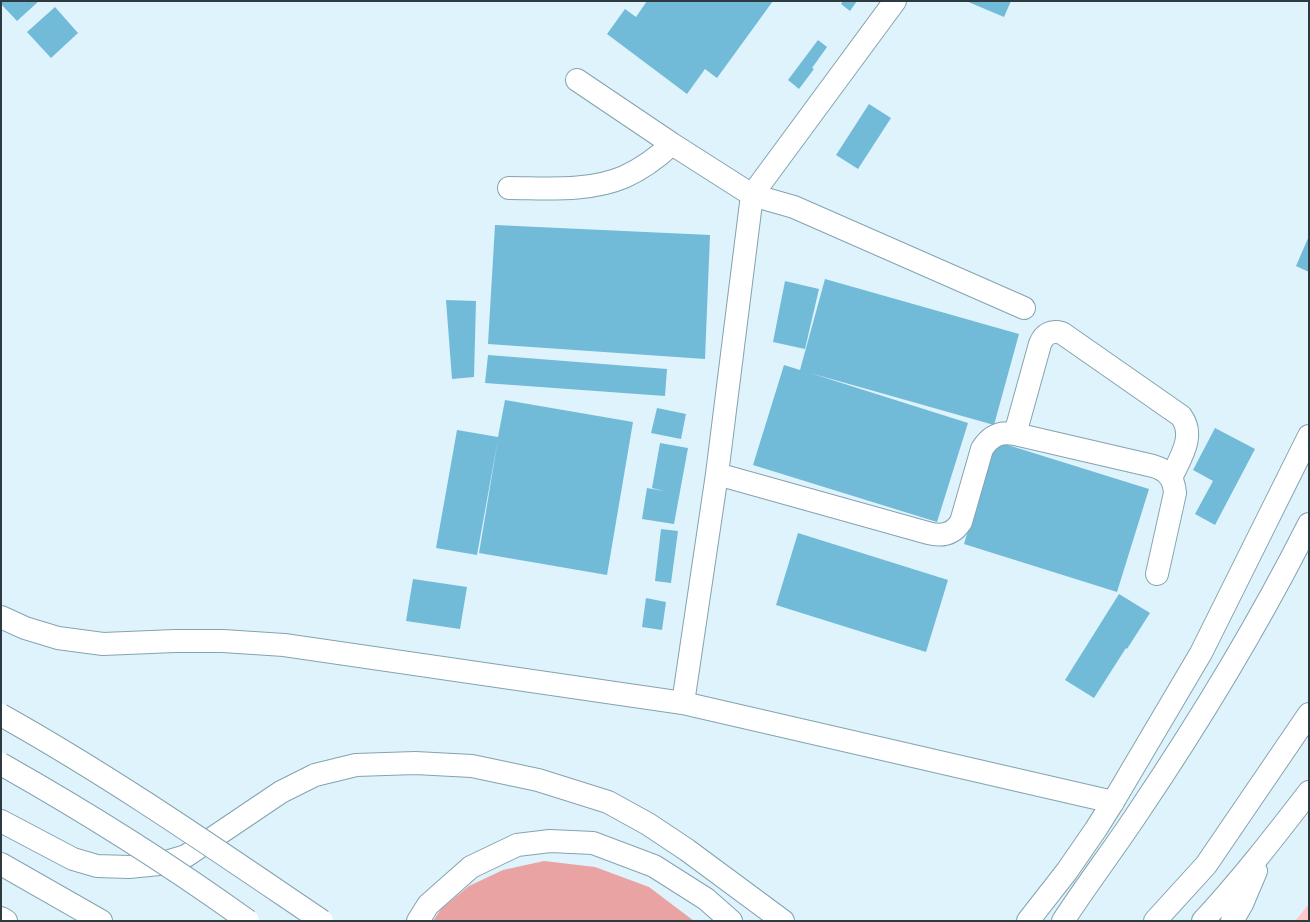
<!DOCTYPE html>
<html>
<head>
<meta charset="utf-8">
<style>
  body { margin:0 }
  #map { position:relative; width:1310px; height:922px; overflow:hidden; background:#dff3fc; font-family:Barlow,sans-serif }
  canvas { display:block }
  .frame { position:absolute; inset:0; border:2px solid #2d3b40; pointer-events:none }
</style>
</head>
<body>
<div id="map">
<canvas width="1310" height="922"></canvas>
<div class="frame"></div>
</div>
<script>
const context = document.querySelector('canvas').getContext('2d');
context.lineJoin = 'round';
function paint(path, color) { context.fillStyle = color; context.fill(path, 'evenodd'); }
function stroke(path, color, width, dash) { context.strokeStyle = color; context.lineWidth = width; context.lineCap = dash ? 'butt' : 'round'; context.setLineDash(dash || []); context.stroke(path); }
paint(new Path2D(`
  M1309 904V921H1295Z`), '#ffc7c6');
paint(new Path2D(`
  M544 861 595 867 649 887 694 921H433L441 909 469 886 503 870Z`), '#e9a3a2');
paint(new Path2D(`
  M1 1H39L17 21 1 4Z
  M647 1H773L717 78 705 69 687 94 607 34 625 9 636 17Z
  M843 1H857L850 11 841 4Z
  M966 1H1011L1004 17Z
  M55 7 78 33 51 58 27 32Z
  M818 40 827 47 812 68 814 69 799 89 788 80Z
  M869 104 891 118 858 169 836 155Z
  M495 225 710 235 705 359 488 344Z
  M1309 236V272L1296 266Z
  M825 279 1019 334 994 425 810 373 968 423 937 522 753 465 784 365 800 370Z
  M785 281 819 289 805 349 773 342Z
  M446 300 476 301 474 377 452 379Z
  M488 355 667 369 665 396 485 383Z
  M505 400 633 422 607 575 479 553 498 439 477 555 436 548 457 430 498 437Z
  M657 408 686 414 681 439 651 433Z
  M1215 428 1255 449 1215 525 1195 514 1213 481 1193 470Z
  M995 441 1149 489 1117 592 964 544Z
  M660 443 688 448 674 524 642 519 647 488 664 491 652 488Z
  M661 529 678 531 671 583 655 581Z
  M798 533 948 580 926 652 776 605Z
  M413 579 467 587 460 629 406 621Z
  M1119 594 1150 613 1127 649 1126 648 1094 698 1065 680Z
  M646 598 666 602 662 630 642 627Z`), '#71bbd8');
const minor = new Path2D(`
  M577 80 672 144 752 195 794 207 1024 308
  M509 188C546 188 589 192 624 177 642 169 658 157 672 144
  M1015 434 1040 344C1044 334 1051 330 1062 333L1181 416C1196 436 1180 458 1171 478
  M717 474 928 533C943 537 953 534 961 522L982 449C990 436 1000 431 1015 434L1153 466C1167 470 1174 478 1175 493L1157 574
  M1 617 25 628 58 638 103 644 175 641H223L284 645 683 703 1113 802
  M683 703 717 474 752 195 895 1`);
const major = new Path2D(`
  M1028 921 1067 871 1096 829 1113 802 1201 653 1309 436
  M1063 921C1087 884 1114 849 1139 811 1201 719 1259 623 1309 524`);
const highway = new Path2D(`
  M1 821 73 859 97 866 129 867 159 864 186 856 281 792 315 775 356 765 415 763 472 766 538 780 608 802 648 824 687 850 783 921
  M1 864 101 921
  M1 918 6 921
  M418 921 428 905 471 867 517 845 550 841 593 843 654 866 706 899 731 921
  M1155 921 1206 865 1309 714
  M1203 921C1241 880 1275 836 1309 792
  M1232 921 1242 904 1256 871`);
stroke(minor, '#84a3b0', 24);
stroke(major, '#84a3b0', 24);
stroke(highway, '#84a3b0', 24);
stroke(minor, '#fff', 22);
stroke(major, '#fff', 22);
stroke(highway, '#fff', 22);
const highwayBridge = new Path2D(`
  M1 715C112 777 217 850 322 921
  M1 764C86 812 169 864 248 921`);
stroke(highwayBridge, '#84a3b0', 24, []);
stroke(highwayBridge, '#fff', 22);
</script>
</body>
</html>
